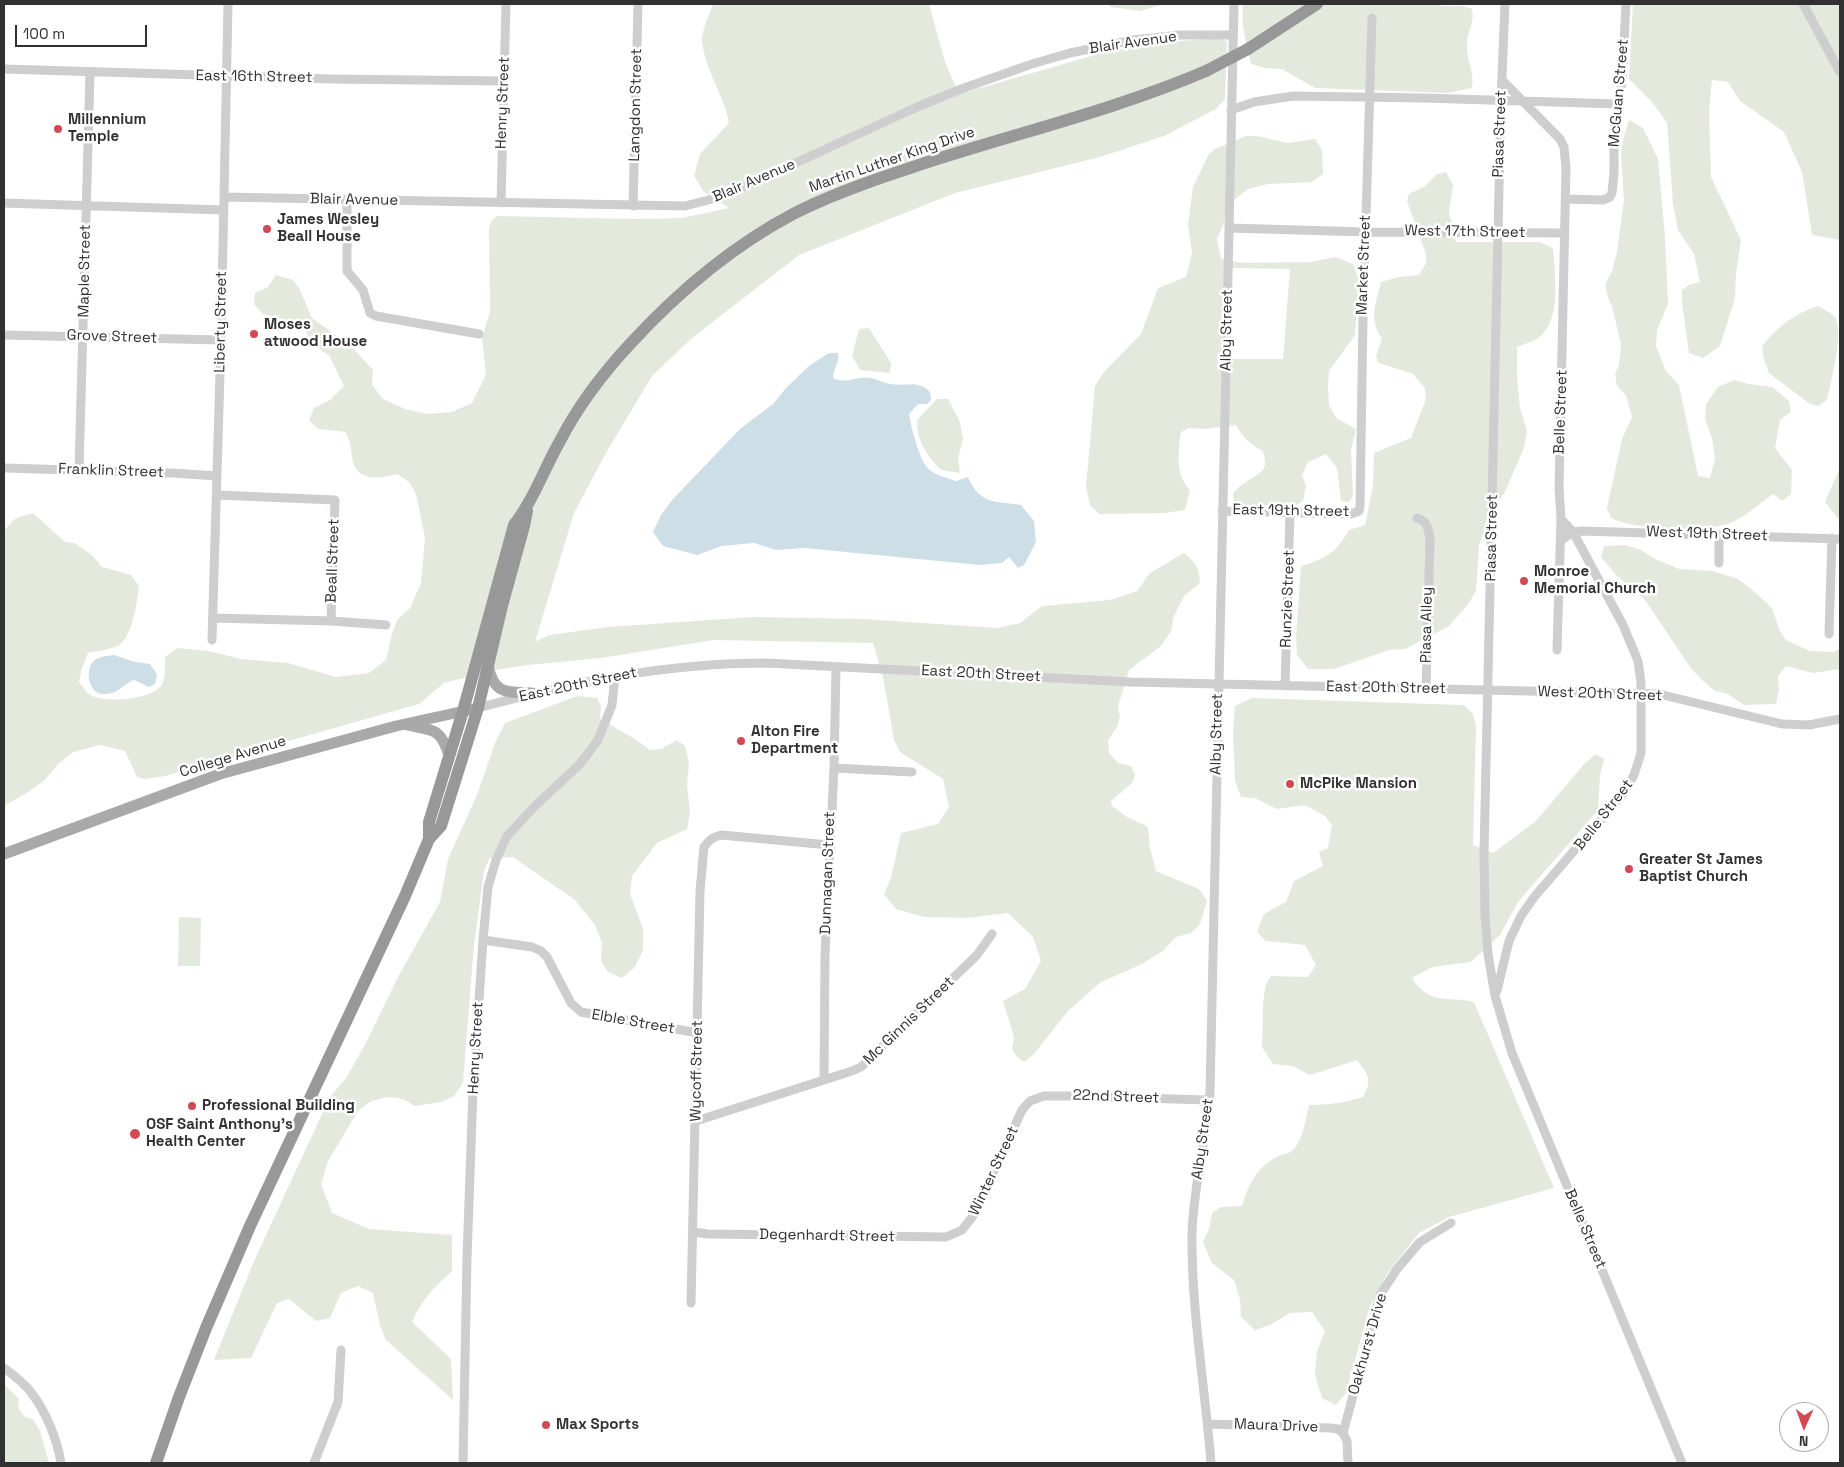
<!DOCTYPE html>
<html>
<head>
<meta charset="utf-8">
<style>
  body { margin:0 }
  #map { position:relative; width:1844px; height:1467px; overflow:hidden; background:#fff; font-family:"Space Grotesk",sans-serif }
  canvas { display:block }
  .frame { position:absolute; inset:0; border:5px solid #313131; pointer-events:none }
  .north { position:absolute; left:1779px; top:1402px; width:50px; height:50px; box-sizing:border-box; background:#fff; border:1px solid #adadad; border-radius:50%; rotate:182deg; font-size:14px; font-weight:700; line-height:20px; text-align:center; color:#313131 }
  .north::after { content:''; display:block; margin:auto; width:18px; height:22px; background:#d24954; clip-path:polygon(50% 0,100% 100%,50% 72%,0 100%) }
  .scale { position:absolute; left:15px; top:25px; width:132px; height:22px; box-sizing:border-box; border:2px solid #313131; border-top:0; padding-left:6px; font-size:15px; line-height:18px; white-space:nowrap; color:#313131; -webkit-text-stroke:4px #fff; paint-order:stroke }
</style>
</head>
<body>
<div id="map">
<canvas width="1844" height="1467"></canvas>
<div class="frame"></div>
<div class="north">N</div>
<div class="scale">100 m</div>
</div>
<script>
const context = document.querySelector('canvas').getContext('2d');
context.lineJoin = 'round';
function paint(path, color) { context.fillStyle = color; context.fill(path, 'evenodd'); }
function stroke(path, color, width, dash) { context.strokeStyle = color; context.lineWidth = width; context.lineCap = dash ? 'butt' : 'round'; context.setLineDash(dash || []); context.stroke(path); }
function drawText(font, color, halo, rows, align = 'center') {
  context.font = font + ' "Space Grotesk",sans-serif'; context.lineWidth = 5; context.setLineDash([]); context.textBaseline = 'middle'; context.strokeStyle = halo; context.fillStyle = color; for (const [text, x, y, turn = 0] of rows) {
    context.save(); context.translate(x, y); context.rotate((+turn || 0) * Math.PI / 180); context.textAlign = isNaN(turn) ? turn : align; if (halo) context.strokeText(text, 0, 0); context.fillText(text, 0, 0); context.restore();
  }
}
paint(new Path2D(`
  M713 4H929L945 62 959 94 1109 51 1170 42 1215 38 1227 41 1225 99 1216 109 1164 136 1100 157 955 193 799 255 692 338 652 376 606 453 574 513 535 642 549 635 608 627 754 617 865 619 997 628 1020 623 1042 606 1110 600 1137 591 1150 573 1184 553C1196 563 1199 567 1200 583L1184 596 1174 616 1171 631 1161 646 1129 670 1118 706 1120 717 1117 727 1108 740 1109 753 1118 763 1131 766 1135 774 1132 783 1111 801 1112 806 1127 817 1148 827 1150 848 1156 871 1194 887 1200 890 1207 901 1200 924 1191 933 1176 937 1163 951 1142 964 1101 982 1068 1011 1033 1055 1024 1062 1017 1057 1012 1049 1014 1037 1003 1001 1025 989 1041 961 1033 937 1008 913 967 918 924 917 896 909 884 894 891 878 901 833 938 824 949 807 943 779 900 752 894 740 883 677 873 643 714 640 601 658 528 665 495 670 444 683 419 704 165 776 144 779 137 777 125 751 100 745 73 752 58 764 45 780 28 792 4 806V532C13 518 17 517 33 513L65 542 74 543 92 555 102 567 131 575 139 586C137 601 133 636 119 645 110 650 98 651 88 653L82 668 79 682C82 685 85 691 89 694 102 704 155 700 162 684 166 676 165 666 165 657L178 648 209 651 241 659 288 663 336 677 369 673 386 660 392 634 397 620 410 608 421 583 425 538 416 494 409 482 397 474C382 478 359 483 353 462 350 448 353 446 345 432L318 429 309 420 314 408 330 400 344 386 329 355 314 346 305 330 290 321 263 314 254 304 255 293 268 287 276 275 293 280 300 290 312 318 351 346 373 370 372 385 383 399 405 409 426 414 452 412 472 403 486 375 482 338 490 312 489 228 492 220 497 216 637 219 682 218 729 208 704 192 694 176 700 154 729 123C724 95 705 70 702 41 701 33 710 13 713 4Z
  M1108 4H1164L1140 11 1111 7Z
  M1243 4H1436C1451 10 1458 2 1472 9 1475 23 1467 32 1467 44 1466 59 1475 73 1472 88L1447 93 1315 88 1282 69 1265 68 1251 64C1246 43 1241 25 1243 4Z
  M1633 4H1840V240L1812 235 1802 172 1784 132 1740 101 1728 82 1712 80 1709 111 1711 177 1741 240 1736 273 1735 298 1720 346 1703 358 1689 353 1682 303V290L1689 285 1700 282 1694 254 1678 230 1673 204 1667 123 1653 103 1629 79Z
  M1629 120 1643 128 1658 159 1665 237 1668 304 1657 330 1656 346 1666 371 1679 385 1698 476 1710 478 1715 459 1712 438 1705 419 1706 404 1718 387 1734 380 1749 384 1772 387 1789 401 1791 412 1780 420 1775 448 1792 470 1791 494 1782 501 1773 494C1759 504 1744 518 1728 524 1705 531 1632 530 1611 518L1607 508 1622 439 1632 417 1626 395 1617 386 1615 374 1619 365 1621 345 1612 306 1608 298 1605 285 1612 271 1617 252 1624 200 1621 153 1623 140Z
  M1246 136H1257L1288 143 1315 139 1322 150 1323 174 1312 182 1268 184 1248 189 1233 201 1217 239 1221 259 1244 263 1310 262 1336 257 1353 264 1359 280 1355 335 1329 371 1328 386 1329 405 1336 418 1356 429 1351 449 1353 496 1349 502 1341 501 1337 468 1326 454 1308 462 1302 475 1306 486 1303 501 1295 506 1245 505 1234 502 1233 493C1237 489 1241 485 1246 482 1261 471 1269 473 1263 451 1250 444 1243 438 1236 425L1206 429 1189 428 1181 432C1178 452 1175 474 1190 490L1185 510 1164 513 1099 514 1090 505 1086 487 1095 386 1103 373 1141 334 1158 288 1186 277 1192 253 1188 225 1193 187 1209 154 1215 149ZM1232 268 1290 269 1283 359H1231Z
  M1446 172 1453 185 1449 212 1456 242H1540L1553 248C1555 273 1562 322 1538 338 1532 342 1523 344 1517 347V376L1520 408 1527 431 1524 448 1505 492 1488 516 1479 546 1476 591 1469 603 1449 626 1405 649 1389 650 1334 669H1308L1297 655 1296 637 1301 566C1325 559 1336 553 1349 530L1365 525 1373 486 1374 453 1411 438 1426 399 1425 388 1413 374 1379 363 1376 357 1382 338C1368 320 1376 303 1381 282L1399 277 1419 275 1426 263V254L1407 201 1409 194 1425 186 1437 174Z
  M1818 306C1823 309 1832 313 1835 317 1844 334 1831 381 1827 400L1818 406 1810 404 1769 373 1764 359 1762 346C1780 325 1792 315 1818 306Z
  M869 328 891 363 890 373 860 370 852 356 859 329Z
  M937 399H948L960 422 963 439 958 459 960 473 941 470C926 454 917 442 917 420Z
  M1840 468V519L1837 517 1825 502Z
  M1626 545 1641 550 1655 559 1679 569 1712 571 1736 578 1748 586 1772 608 1780 631 1786 640 1810 651 1833 652 1840 649V669L1813 673 1786 666 1778 676 1779 690 1776 704 1744 705 1728 694 1715 691 1702 680 1690 667 1645 600 1618 577 1601 557 1604 546Z
  M577 696 597 698 601 706 600 719 635 739 650 750 661 749 677 740 685 746 689 763 687 785 690 813 687 829 657 843 632 876 630 894 643 929V950L635 967 622 978 608 972 601 961 602 943 595 925 575 900 513 857 490 858 484 871 474 944 463 1083 454 1096 441 1102 415 1106 403 1099 388 1097 371 1101 358 1111 328 1161 321 1184 332 1213 369 1229 452 1235V1271C436 1285 420 1302 412 1322L451 1359 453 1400 386 1340 380 1326 373 1293 358 1286 341 1293 330 1318 316 1321 289 1299 277 1303 251 1358 214 1360 254 1261 330 1097 346 1078 365 1045 398 977 440 902 448 859 477 795 495 743 505 723Z
  M1252 698 1464 705 1473 714 1476 727 1473 845 1493 853 1536 821 1584 764 1596 754 1604 759 1600 776 1598 810 1518 902 1500 935 1471 962 1432 967 1412 978C1429 1005 1446 996 1474 1002L1554 1188 1449 1217 1419 1233 1387 1274 1370 1306 1346 1393 1336 1405 1322 1398 1315 1375 1317 1351 1325 1331 1312 1312 1290 1313 1270 1325 1255 1330 1241 1317 1240 1299 1234 1280 1212 1263 1203 1242 1209 1229 1212 1213 1221 1207 1242 1206C1248 1185 1258 1164 1281 1155 1286 1153 1290 1154 1294 1149 1303 1139 1306 1118 1309 1105 1328 1105 1344 1103 1363 1097 1373 1080 1368 1074 1357 1060 1340 1065 1325 1071 1309 1075L1293 1066 1273 1064 1262 1047 1263 1002 1266 984 1271 976 1308 977 1316 965 1305 945 1266 941 1257 932 1264 914 1286 902 1294 881 1323 866 1319 852 1328 848 1332 825 1325 816 1305 805 1277 809 1255 798 1241 797 1235 781 1233 731 1235 706Z
  M179 917 201 918 200 966H178Z
  M4 1384 19 1399 18 1408 25 1417 33 1419 40 1431 49 1463H4Z`), '#e4e9de');
paint(new Path2D(`
  M829 353H838C840 362 833 368 833 378 846 385 858 375 871 378 877 379 883 383 890 384 905 387 917 379 930 392L931 400 927 404H918L909 414C911 426 920 465 931 471 938 476 948 478 956 481L968 477C980 505 995 501 1021 505L1034 521 1036 542 1024 565 1018 568 1009 557 1002 563 980 565 805 548 776 550 754 543 722 546 697 555 663 546 653 532 661 515 673 499 740 429 773 404 786 388 809 366Z
  M114 655 135 662 150 664 157 674 155 684 149 687 134 680C122 684 119 695 103 694 88 694 84 667 95 660 100 656 108 656 114 655Z`), '#cddee7');
stroke(new Path2D(`
  M1505 4 1501 100 1484 854 1485 916 1488 954 1495 996 1512 1053 1682 1463
  M1803 4 1840 72
  M4 69 331 79 504 81
  M1231 110 1254 102 1293 96 1424 98 1619 104
  M224 197 685 206 724 196 917 107 961 89 1032 64 1070 53 1133 40 1180 35H1232
  M1566 199 1603 200 1610 197 1612 193 1614 173V132L1622 81 1626 4
  M347 200V271L363 290 370 313 376 316 479 334
  M4 203 224 210
  M501 203 506 4
  M633 206 638 4
  M1229 228 1366 232 1564 233
  M4 335 221 340
  M4 468 172 473 217 476
  M79 470 90 72
  M217 495 335 500 331 621
  M1222 511 1351 514 1359 511 1360 507 1363 316 1372 18
  M1417 518C1428 522 1428 528 1430 539L1426 689
  M1560 541 1573 532 1582 531 1840 539
  M1719 563V535
  M213 618 331 621 386 625
  M1829 634 1832 538
  M212 640 221 340 228 4
  M1557 650 1561 519
  M1285 686 1290 511
  M478 708C573 682 667 663 766 663L1131 682 1659 694 1782 724 1809 725 1840 719
  M834 768 912 772
  M483 940 532 947 541 951 547 957 571 1003 581 1012 698 1033
  M1497 991 1509 941 1521 916 1535 896 1623 794 1634 775 1641 753V683L1638 661 1623 625 1573 532 1561 519 1559 488 1566 168 1564 147 1560 139 1502 80
  M824 1080 825 954 834 768 836 667
  M696 1121 852 1071 861 1067 977 955 992 934
  M694 1232 708 1234 946 1237 962 1230 973 1216 1022 1110 1030 1101 1044 1096H1070L1209 1100
  M691 1303 700 891 704 847C709 840 713 837 721 835L829 845
  M4 1368C13 1375 23 1382 30 1391 46 1411 57 1439 61 1463
  M1208 1424 1331 1428 1338 1429 1343 1433
  M314 1463 338 1402 341 1350
  M463 1463 467 1258 473 1090 483 940 488 887 496 860 507 836 536 805 580 764 598 740 612 705 615 676
  M1211 1463C1205 1386 1191 1309 1192 1232 1194 1185 1206 1139 1210 1092L1234 4
  M1348 1463 1347 1441 1343 1433 1380 1295 1397 1269 1420 1242 1451 1223`), '#cecece', 9);
stroke(new Path2D(`
  M488 665C494 695 506 692 532 693
  M407 725C433 731 440 727 449 755
  M4 854 220 774 396 726 478 708`), '#a9a9a9', 11);
stroke(new Path2D(`
  M1248 49 1317 4
  M429 839V822L463 711 514 525C534 499 544 469 560 441 578 406 604 372 631 343 678 292 731 247 793 214 830 195 870 181 910 168 1008 135 1110 112 1206 71
  M156 1463 179 1397 206 1328 250 1226 405 896 429 839 441 826 478 708 502 606 524 526 527 511`), '#989898', 12);
stroke(new Path2D(`
  M1206 71 1248 49`), '#989898', 12);
for (const [x, y, r, color] of [
  [58,129,5,"#d24954"],
  [267,229,5,"#d24954"],
  [254,334,5,"#d24954"],
  [1524,581,5,"#d24954"],
  [741,741,5,"#d24954"],
  [1290,784,5,"#d24954"],
  [1629,869,5,"#d24954"],
  [192,1106,5,"#d24954"],
  [135,1134,6,"#d24954"],
  [546,1425,5,"#d24954"]
]) { const dot = new Path2D(); dot.arc(x, y, r, 0, 2 * Math.PI); context.fillStyle = color; context.fill(dot); stroke(dot, '#fff', 2); }
drawText('15px', '#313131', '#fff', [
  ["Blair Avenue",1133,43,-8],
  ["East 16th Street",254,77,1],
  ["McGuan Street",1619,93,-85],
  ["Henry Street",503,103,-88],
  ["Langdon Street",636,105,-89],
  ["Piasa Street",1500,134,-88],
  ["Martin Luther King Drive",892,160,-19],
  ["Blair Avenue",754,181,-23],
  ["Blair Avenue",354,200,1],
  ["West 17th Street",1465,232,1],
  ["Market Street",1364,265,-88],
  ["Maple Street",85,271,-89],
  ["Liberty Street",221,322,-89],
  ["Alby Street",1227,330,-89],
  ["Grove Street",112,337,2],
  ["Belle Street",1561,412,-88],
  ["Franklin Street",111,471,2],
  ["East 19th Street",1291,511,1],
  ["West 19th Street",1707,534,2],
  ["Piasa Street",1492,538,-89],
  ["Beall Street",333,561,-88],
  ["Runzie Street",1288,599,-88],
  ["Piasa Alley",1427,625,-89],
  ["East 20th Street",981,674,3],
  ["East 20th Street",578,685,-12],
  ["East 20th Street",1386,688,1],
  ["West 20th Street",1600,694,2],
  ["Alby Street",1217,734,-89],
  ["College Avenue",233,757,-17],
  ["Belle Street",1604,815,-52],
  ["Dunnagan Street",828,873,-88],
  ["Mc Ginnis Street",909,1021,-44],
  ["Elble Street",633,1022,10],
  ["Henry Street",476,1048,-87],
  ["Wycoff Street",697,1071,-89],
  ["22nd Street",1116,1097,2],
  ["Alby Street",1203,1139,-82],
  ["Winter Street",994,1171,-65],
  ["Belle Street",1585,1229,67],
  ["Degenhardt Street",827,1236,1],
  ["Oakhurst Drive",1368,1344,-74],
  ["Maura Drive",1276,1426,2]
]);
drawText('bold 15px', '#313131', '#fff', [
  ["Millennium",68,120],
  ["Temple",68,137],
  ["James Wesley",277,220],
  ["Beall House",277,237],
  ["Moses",264,325],
  ["atwood House",264,342],
  ["Monroe",1534,572],
  ["Memorial Church",1534,589],
  ["Alton Fire",751,732],
  ["Department",751,749],
  ["McPike Mansion",1300,784],
  ["Greater St James",1639,860],
  ["Baptist Church",1639,877],
  ["Professional Building",202,1106],
  ["OSF Saint Anthony's",146,1125],
  ["Health Center",146,1142],
  ["Max Sports",556,1425]
], 'left');
</script>
</body>
</html>
